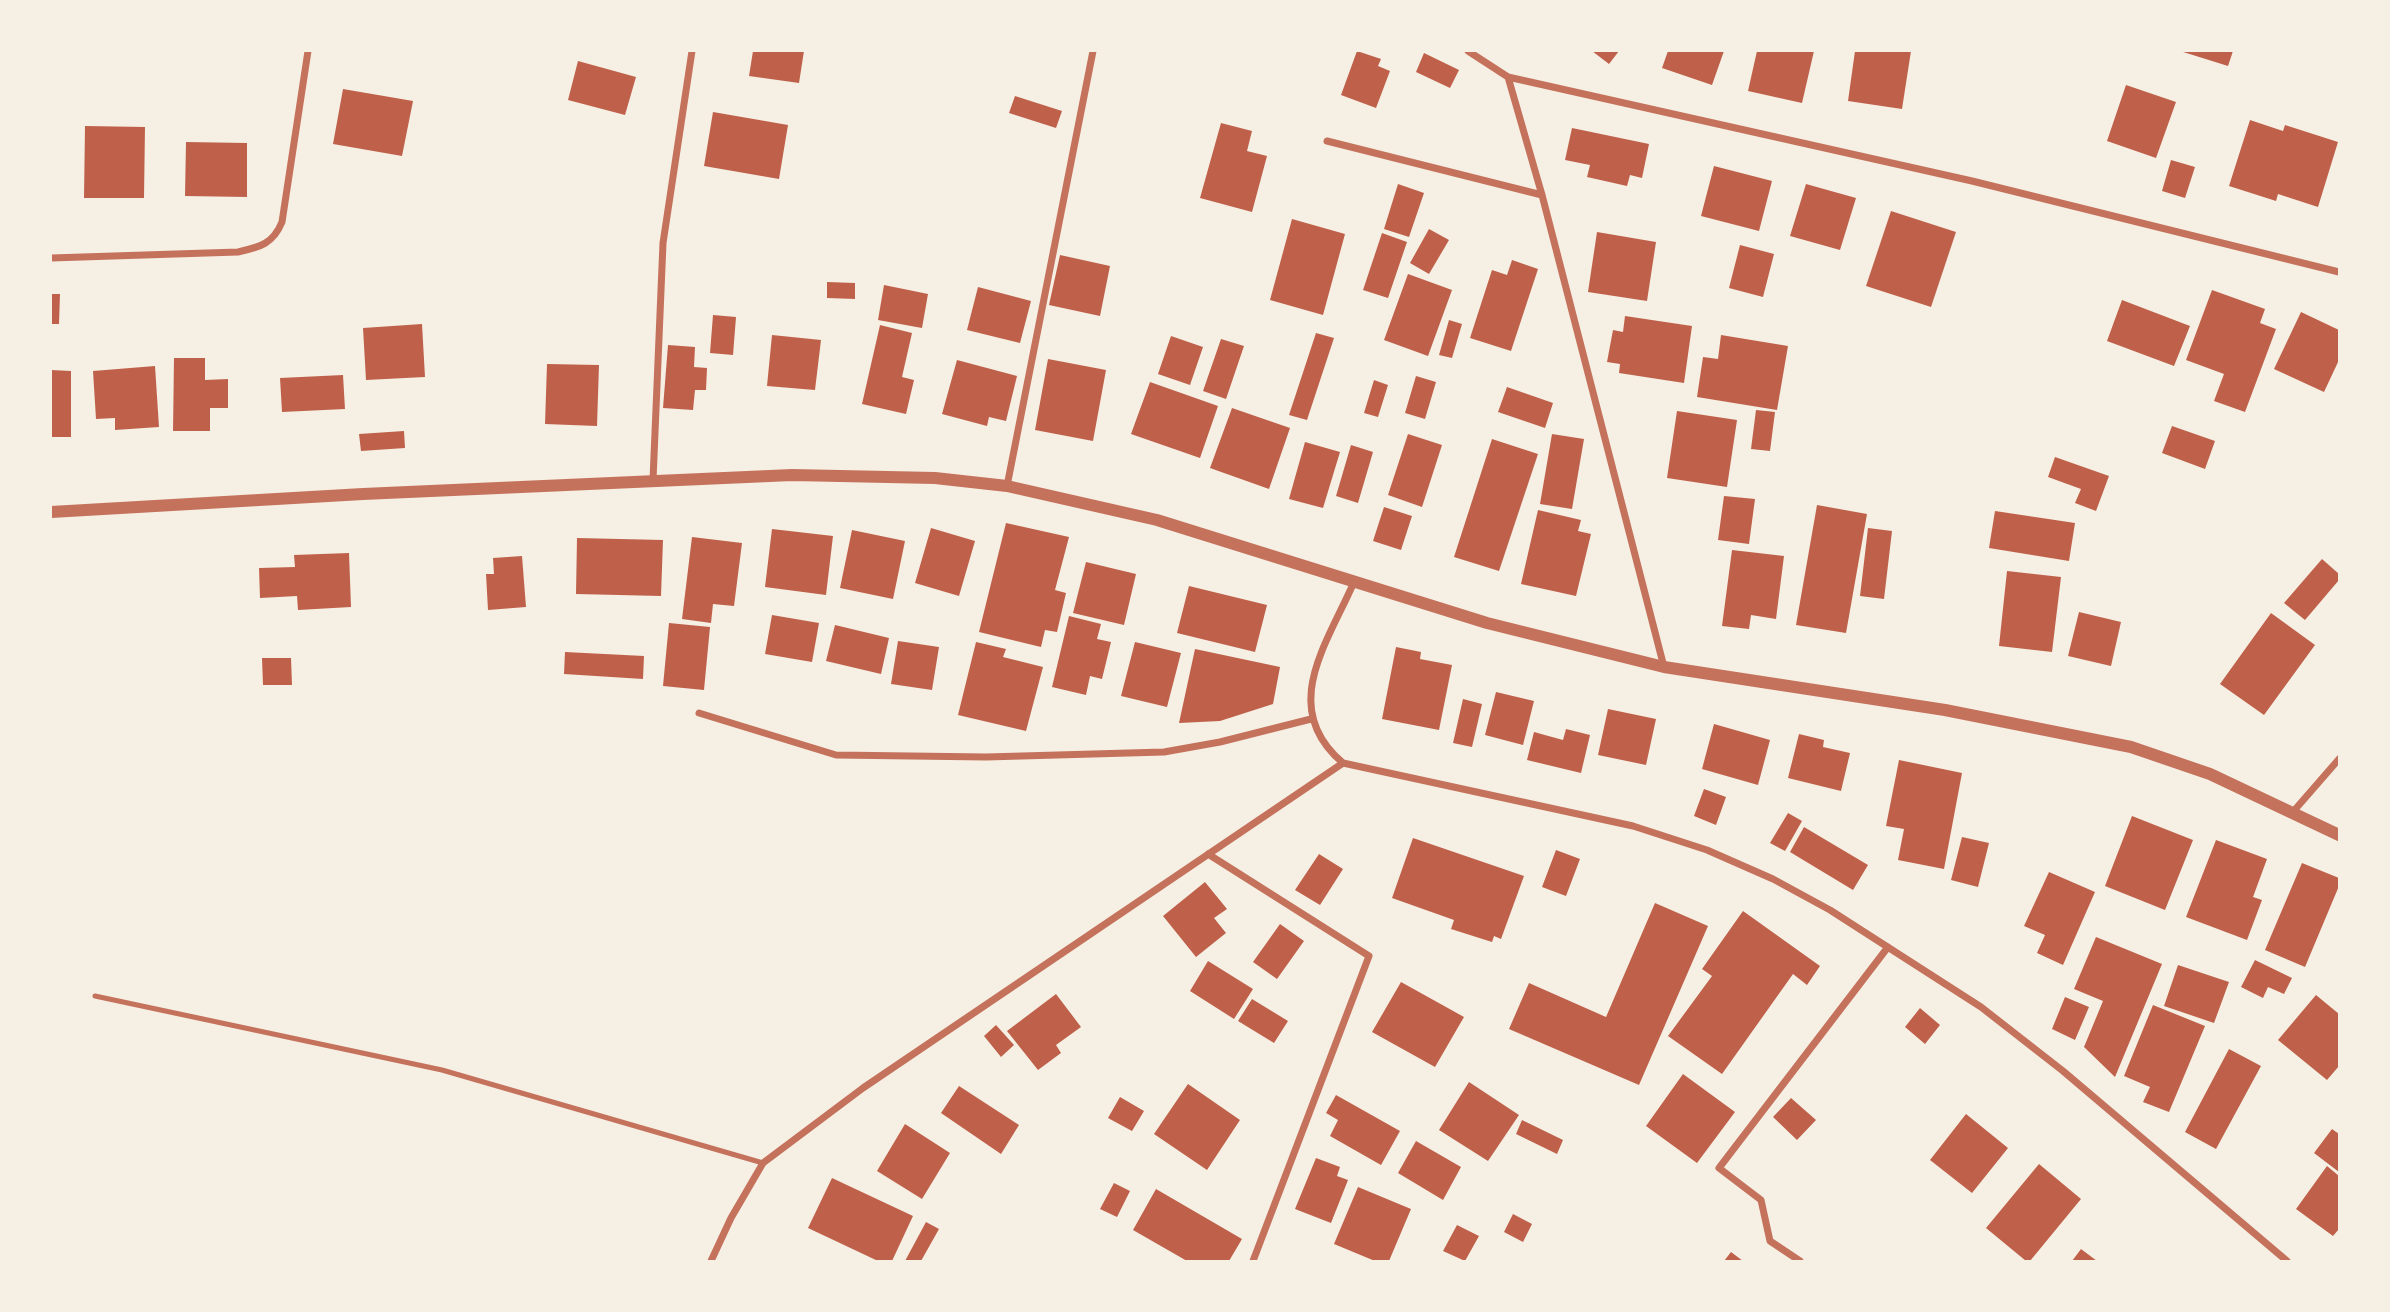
<!DOCTYPE html>
<html>
<head>
<meta charset="utf-8">
<style>
  body { margin:0 }
  #map { position:relative; width:2390px; height:1312px; overflow:hidden; background:#f6efe4; font-family:Roboto,sans-serif }
  canvas { display:block }
  .frame { position:absolute; inset:0; border:52px solid #f6efe4; pointer-events:none }
</style>
</head>
<body>
<div id="map">
<canvas width="2390" height="1312"></canvas>
<div class="frame"></div>
</div>
<script>
const context = document.querySelector('canvas').getContext('2d');
context.lineJoin = 'round';
function paint(path, color) { context.fillStyle = color; context.fill(path, 'evenodd'); }
function stroke(path, color, width, dash) { context.strokeStyle = color; context.lineWidth = width; context.lineCap = dash ? 'butt' : 'round'; context.setLineDash(dash || []); context.stroke(path); }
paint(new Path2D(`
  M753 51H804L799 83 749 76Z
  M1357 51 1381 59 1378 66 1390 71 1376 108 1341 95Z
  M1592 51H1619L1609 64Z
  M1668 51H1724L1712 85 1662 68Z
  M1757 51H1814L1802 103 1748 91Z
  M1855 51H1911L1902 109 1848 101Z
  M2180 51H2233L2228 66Z
  M1424 53 1459 70 1450 88 1416 72Z
  M578 61 636 77 625 115 568 100Z
  M2126 85 2176 102 2156 158 2107 141Z
  M343 89 413 101 402 156 333 144Z
  M1015 96 1062 111 1056 128 1009 113Z
  M713 112 788 125 779 179 704 166Z
  M2250 120 2283 131 2285 125 2338 142 2318 207 2278 194 2276 201 2229 186Z
  M1221 123 1252 131 1247 151 1267 156 1252 212 1200 198Z
  M85 126 145 127 144 198H84Z
  M1572 128 1649 144 1642 178 1630 175 1627 186 1587 177 1590 165 1565 160Z
  M186 142 247 143V197L185 196Z
  M2171 160 2195 167 2185 198 2162 191Z
  M1714 166 1772 181 1759 231 1701 216Z
  M1398 184 1424 193 1409 237 1384 229Z
  M1806 184 1856 198 1840 250 1790 236Z
  M1891 211 1956 232 1931 307 1866 286Z
  M1292 219 1345 234 1323 315 1270 300Z
  M1429 229 1449 240 1429 274 1410 263Z
  M1597 232 1656 242 1647 301 1588 292Z
  M1382 233 1407 242 1388 298 1363 290Z
  M1740 245 1774 254 1763 297 1729 288Z
  M1060 255 1110 266 1100 316 1049 305Z
  M1512 260 1538 269 1511 351 1470 338 1492 270 1507 275Z
  M1408 274 1452 290 1428 356 1384 340Z
  M827 282 855 283V299L827 298Z
  M884 285 928 294 922 328 878 320Z
  M978 287 1031 301 1020 343 967 330Z
  M2212 290 2265 309 2260 323 2276 329 2245 412 2214 401 2224 374 2186 360Z
  M51 294H60L59 324H51Z
  M2122 300 2190 326 2174 366 2107 341Z
  M2301 312 2339 330V360L2324 392 2274 369Z
  M713 315 736 317 733 355 710 353Z
  M1625 316 1692 326 1684 383 1619 373 1620 364 1607 362 1613 330 1623 332Z
  M1449 320 1462 324 1452 358 1439 355Z
  M422 324 425 377 366 380 363 328Z
  M880 325 912 333 902 377 914 380 906 414 862 404Z
  M1316 333 1334 338 1307 420 1289 415Z
  M772 335 821 340 815 390 767 386Z
  M1721 335 1788 346 1777 410 1697 397 1703 357 1718 359Z
  M1171 336 1203 347 1190 385 1158 374Z
  M1221 339 1244 346 1226 399 1203 391Z
  M668 345 695 347 694 367 707 368 706 390H695L693 410 663 408Z
  M174 358H205V380L228 379V408H210V431H173Z
  M1048 359 1106 370 1093 441 1035 430Z
  M957 360 1017 376 1006 421 989 417 987 426 942 414Z
  M547 364 599 365 597 426 545 424Z
  M155 366 159 427 115 430V418L96 419 93 371Z
  M51 370 71 371V437H51Z
  M343 375 345 409 282 412 280 378Z
  M1416 376 1436 382 1425 419 1405 413Z
  M1374 380 1388 385 1378 417 1364 413Z
  M1150 382 1218 406 1200 458 1131 434Z
  M1507 387 1553 403 1545 428 1498 412Z
  M1232 408 1290 428 1269 489 1210 468Z
  M1756 410 1775 412 1770 451 1751 449Z
  M1677 411 1737 420 1727 487 1667 478Z
  M2172 426 2215 441 2205 469 2162 453Z
  M404 431 405 448 361 451 359 434Z
  M1408 434 1442 445 1422 507 1388 495Z
  M1552 434 1584 439 1572 509 1540 504Z
  M1492 439 1538 454 1499 571 1454 557Z
  M1305 442 1340 452 1323 508 1289 499Z
  M1351 445 1373 452 1358 503 1336 496Z
  M2055 457 2109 476 2096 511 2075 503 2081 489 2048 477Z
  M1724 496 1755 499 1749 544 1718 540Z
  M1817 505 1867 514 1846 633 1796 625Z
  M1384 507 1412 516 1401 550 1373 541Z
  M1538 510 1581 520 1578 531 1591 534 1576 596 1521 584Z
  M1995 511 2075 523 2069 561 1989 548Z
  M1006 523 1069 537 1055 590 1066 593 1057 632 1045 630 1041 647 979 632Z
  M931 528 975 541 959 596 915 583Z
  M1868 528 1892 531 1884 599 1860 596Z
  M772 529 833 536 826 595 765 587Z
  M852 530 905 541 893 599 840 588Z
  M692 537 742 543 734 606 713 604 711 623 682 619Z
  M577 538 663 540 661 596 576 594Z
  M1732 550 1784 556 1776 619 1751 615 1749 629 1722 626Z
  M349 553 351 607 298 610 297 596 260 598 259 568 295 567 294 555Z
  M522 556 526 607 488 610 486 574H494L493 558Z
  M2322 559 2339 574V580L2305 620 2284 603Z
  M1086 562 1136 574 1124 625 1073 613Z
  M2007 571 2061 577 2052 652 1999 646Z
  M1189 586 1267 605 1255 652 1177 633Z
  M2079 612 2121 622 2111 666 2068 656Z
  M2271 613 2315 645 2264 715 2220 684Z
  M772 615 819 623 812 662 765 654Z
  M1069 616 1101 624 1097 639 1111 642 1102 679 1090 676 1086 695 1052 687Z
  M669 623 710 627 704 690 663 686Z
  M835 625 889 638 881 674 826 661Z
  M898 641 939 647 932 690 891 684Z
  M976 642 1006 649 1003 657 1043 667 1026 731 958 715Z
  M1135 642 1181 653 1167 707 1121 696Z
  M1396 647 1421 652 1420 659 1452 665 1439 730 1382 719Z
  M1195 649 1280 667 1273 704 1220 721 1179 723Z
  M565 652 644 656 643 679 564 674Z
  M262 658H291L292 685H263Z
  M1496 692 1534 701 1523 745 1485 735Z
  M1463 699 1482 704 1472 747 1453 743Z
  M1608 709 1656 719 1646 765 1598 755Z
  M1714 724 1770 740 1758 785 1702 769Z
  M1566 729 1590 735 1581 773 1527 760 1534 732 1563 740Z
  M1799 734 1824 740 1823 747 1850 753 1841 791 1788 778Z
  M1899 760 1962 773 1944 869 1898 860 1904 829 1886 826Z
  M1704 789 1726 797 1716 825 1694 816Z
  M1788 813 1802 821 1785 851 1770 843Z
  M2132 816 2193 840 2165 910 2105 886Z
  M1804 827 1868 865 1853 890 1790 852Z
  M1962 837 1989 843 1978 887 1951 880Z
  M1413 838 1524 876 1501 939 1494 936 1492 942 1451 929 1454 920 1392 898Z
  M2216 840 2267 859 2253 897 2262 900 2247 940 2186 917Z
  M1556 850 1580 859 1566 896 1542 887Z
  M1319 854 1343 869 1320 905 1295 890Z
  M2302 863 2339 878V886L2305 967 2265 950Z
  M2049 872 2095 892 2063 965 2037 953 2045 935 2024 926Z
  M1205 882 1227 909 1214 918 1226 933 1196 957 1163 916Z
  M1655 903 1708 926 1639 1085 1509 1029 1529 983 1606 1017Z
  M1743 911 1820 966 1807 985 1793 974 1722 1074 1668 1036 1712 976 1702 969Z
  M1280 924 1304 941 1277 979 1253 962Z
  M2096 937 2162 964 2115 1077 2084 1047 2103 1001 2074 989Z
  M2255 960 2292 978 2284 994 2268 987 2263 998 2241 987Z
  M1208 961 1253 989 1234 1019 1190 991Z
  M2178 965 2229 982 2214 1023 2164 1006Z
  M1401 982 1464 1017 1435 1067 1372 1032Z
  M1056 994 1081 1027 1056 1045 1061 1053 1038 1070 1007 1031Z
  M2316 995 2339 1014V1066L2327 1080 2278 1040Z
  M2065 997 2089 1007 2075 1040 2052 1029Z
  M1252 999 1288 1021 1274 1043 1238 1021Z
  M2153 1005 2205 1026 2169 1112 2143 1102 2150 1087 2124 1076Z
  M1920 1008 1940 1025 1925 1044 1905 1027Z
  M996 1025 1014 1045 1001 1057 984 1036Z
  M2229 1049 2261 1066 2216 1149 2185 1132Z
  M1683 1074 1735 1112 1697 1163 1646 1126Z
  M1469 1082 1519 1115 1488 1161 1439 1130Z
  M1188 1084 1240 1120 1207 1170 1154 1134Z
  M959 1086 1019 1125 1001 1154 941 1113Z
  M1336 1095 1400 1131 1381 1165 1330 1136 1338 1120 1326 1113Z
  M1120 1097 1144 1111 1132 1131 1108 1118Z
  M1791 1098 1816 1120 1797 1140 1773 1117Z
  M1966 1114 2008 1148 1972 1193 1930 1160Z
  M1522 1120 1563 1140 1557 1154 1516 1134Z
  M905 1124 950 1153 922 1199 877 1171Z
  M2332 1129 2339 1134V1172L2314 1153Z
  M1416 1141 1461 1167 1443 1200 1398 1173Z
  M1316 1158 1340 1167 1337 1176 1348 1180 1331 1223 1295 1209Z
  M2039 1164 2081 1199 2030 1261H2026L1986 1228Z
  M2327 1166 2339 1176V1229L2333 1236 2296 1209Z
  M832 1178 913 1216 892 1261H878L808 1228Z
  M1114 1183 1130 1191 1117 1217 1100 1209Z
  M1358 1187 1411 1209 1389 1261H1375L1334 1244Z
  M1156 1189 1242 1239 1229 1261H1187L1133 1230Z
  M1513 1214 1532 1224 1523 1242 1504 1232Z
  M926 1222 939 1229 921 1261H905Z
  M1457 1225 1479 1236 1465 1261 1443 1251Z
  M2081 1249 2097 1261H2072Z
  M1731 1252 1743 1261H1724Z`), '#bf614a');
stroke(new Path2D(`
  M95 996 442 1070 763 1163`), '#c5725c', 5);
stroke(new Path2D(`
  M1468 51 1508 77 1972 181 2339 272
  M1508 77 1542 195 1664 667
  M1327 141 1542 195
  M51 258 238 252C260 247 273 244 282 222L308 51
  M653 480 663 243 692 51
  M1007 486 1093 51
  M1354 582C1327 644 1278 708 1343 763L1633 826 1707 850 1773 879 1830 910 1981 1007 2063 1071 2287 1261
  M699 713 836 755 986 757 1164 752 1220 742 1311 719
  M2292 813 2339 759
  M1208 854 1369 956 1253 1261
  M711 1261 731 1218 763 1163 863 1088 1343 763
  M1800 1261 1770 1241 1761 1200 1719 1168 1888 947`), '#c5725c', 7);
stroke(new Path2D(`
  M51 512 363 494 792 475 935 478 1007 486 1157 520 1487 623 1664 667 1945 710 2131 747 2210 774 2339 835`), '#c5725c', 12);
</script>
</body>
</html>
